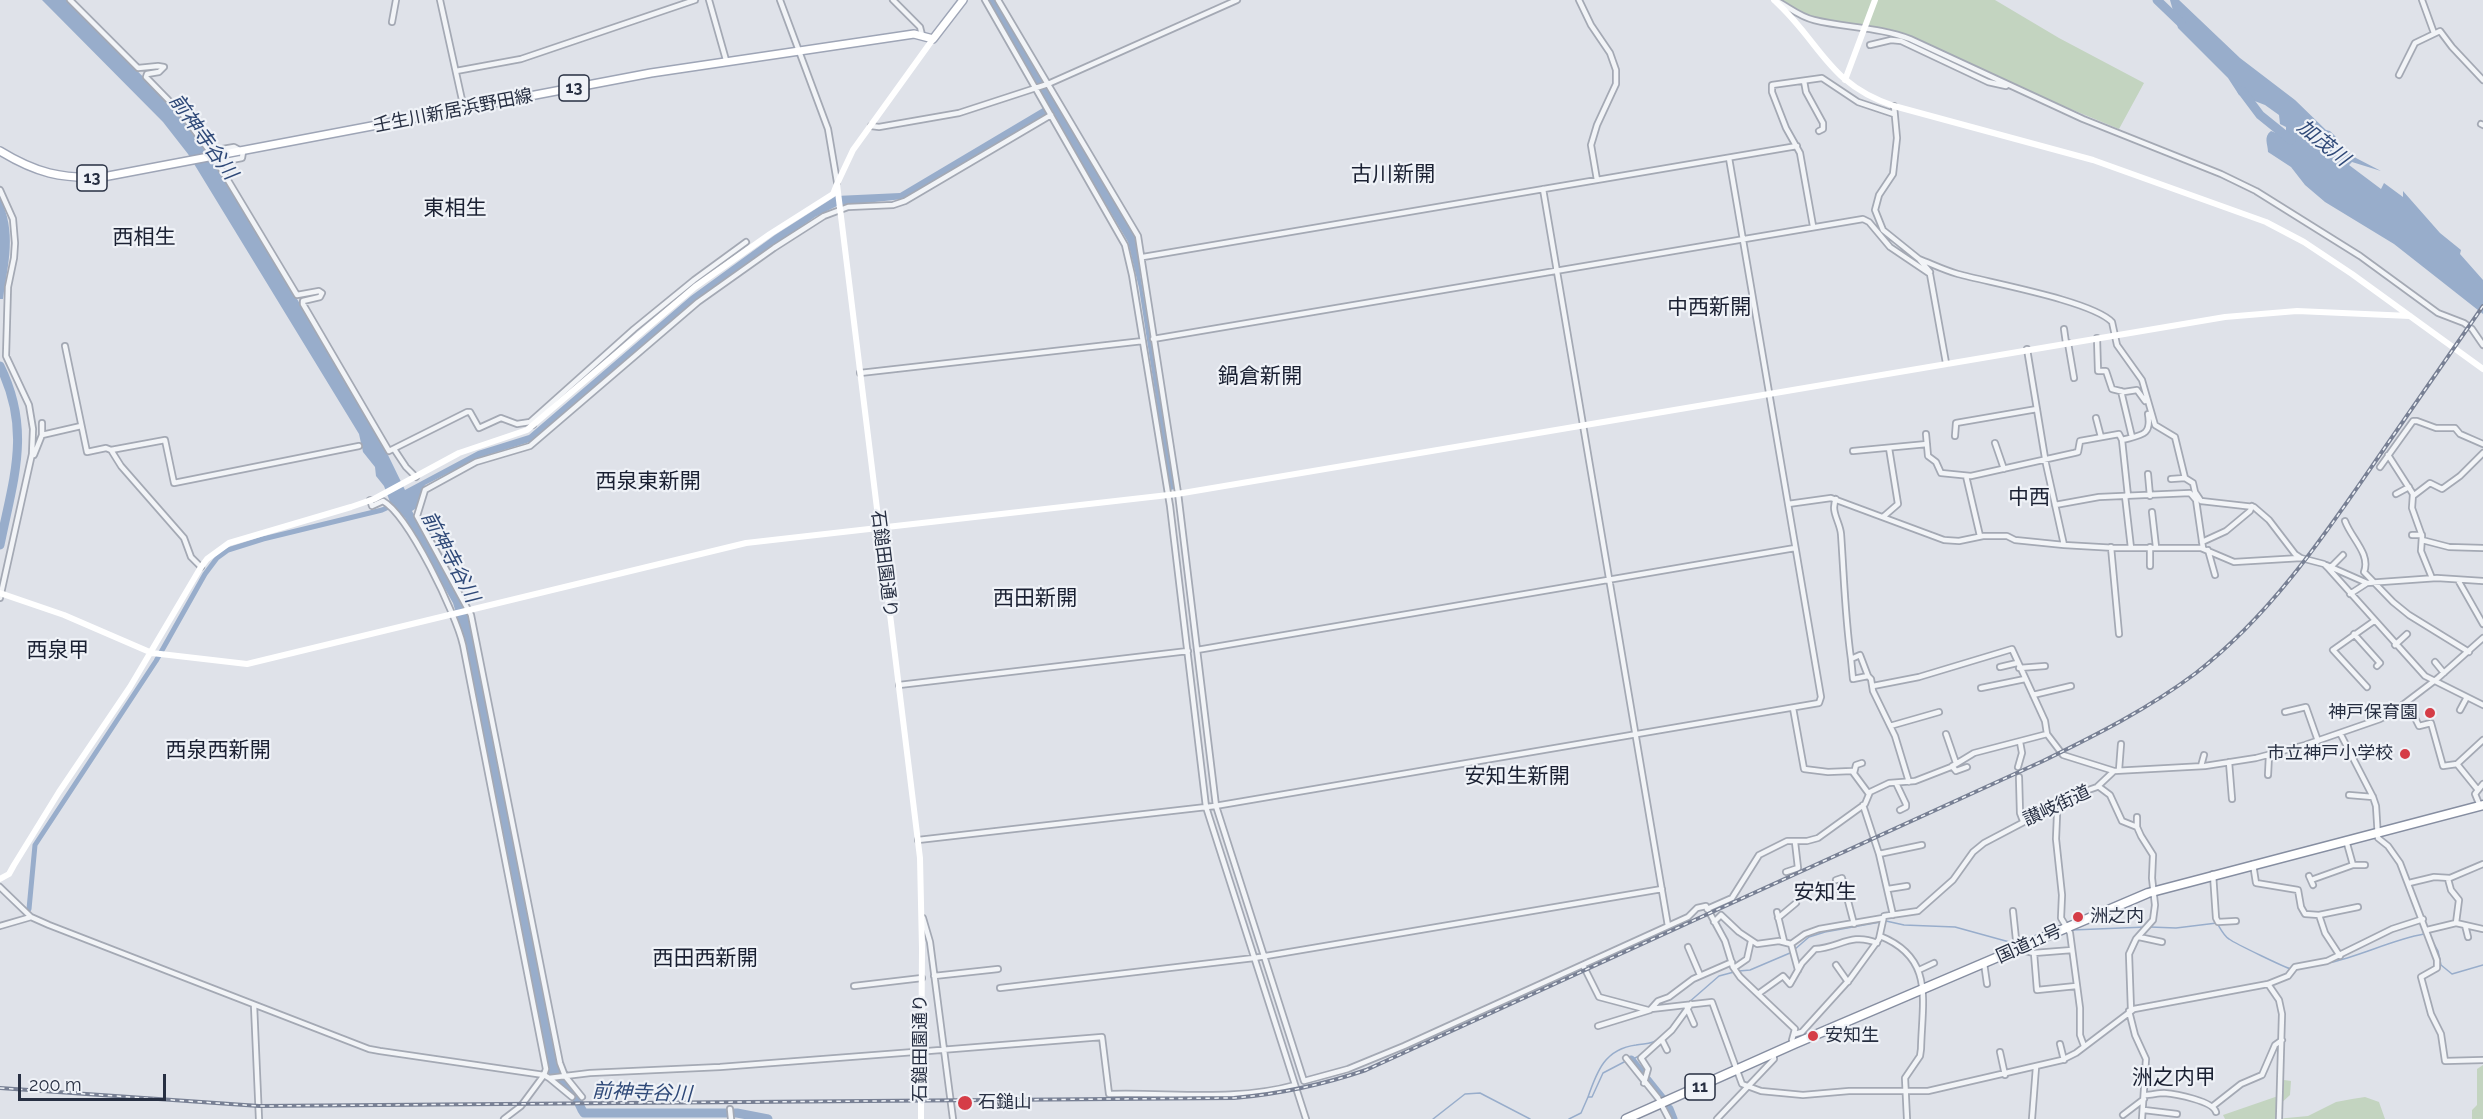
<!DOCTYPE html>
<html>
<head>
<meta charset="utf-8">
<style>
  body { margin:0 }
  #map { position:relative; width:2483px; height:1119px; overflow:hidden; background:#dfe2e9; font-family:Raleway,sans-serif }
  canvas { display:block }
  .scale { position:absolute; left:18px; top:1074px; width:148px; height:27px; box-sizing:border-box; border:3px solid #272f42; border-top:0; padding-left:8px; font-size:18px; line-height:21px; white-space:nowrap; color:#272f42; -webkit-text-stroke:4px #eff2f7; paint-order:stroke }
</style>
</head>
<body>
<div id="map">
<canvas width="2483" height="1119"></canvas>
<div class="scale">200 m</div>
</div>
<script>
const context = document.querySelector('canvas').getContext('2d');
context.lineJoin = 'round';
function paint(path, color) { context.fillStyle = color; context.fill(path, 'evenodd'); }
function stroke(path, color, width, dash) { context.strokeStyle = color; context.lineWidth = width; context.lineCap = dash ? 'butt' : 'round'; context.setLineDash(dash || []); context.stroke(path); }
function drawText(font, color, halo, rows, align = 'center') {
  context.font = font + ' Raleway,"Noto Sans JP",sans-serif'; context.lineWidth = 4.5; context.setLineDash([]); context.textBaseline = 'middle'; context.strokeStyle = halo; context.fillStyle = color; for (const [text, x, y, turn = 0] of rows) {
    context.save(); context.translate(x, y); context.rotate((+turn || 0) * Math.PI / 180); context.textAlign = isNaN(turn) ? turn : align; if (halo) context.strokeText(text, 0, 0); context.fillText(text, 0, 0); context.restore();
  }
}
paint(new Path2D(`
  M1780 0H1995L2059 38 2144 83 2119 129 2017 87 1911 36 1889 29 1814 18 1798 12Z
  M2483 1065V1119H2472V1110L2477 1105V1069Z
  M2284 1080 2291 1081 2290 1095 2276 1108V1119L2308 1116 2336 1102 2352 1099 2365 1097 2379 1102 2385 1119H2225L2223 1115 2281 1095Z`), '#c3d4c0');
paint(new Path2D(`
  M42 0H67L173 107 205 148 372 422 405 490 478 451 529 435 691 296 775 235 836 196 900 193 1048 105 988 0H996L1136 237 1140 257V273L1175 489 1170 490 1139 288 1128 242 1051 112 903 199 837 206 815 217 700 298 533 441 478 458 425 485 418 507 412 511 465 606 473 631 561 1074 581 1099 582 1102H578L549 1075 466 646 453 603 405 518 390 502 384 486 376 476 375 467 363 452 359 434 188 154 163 122Z
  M2170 0H2179L2240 58 2295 100 2326 130 2330 131 2338 139V143L2356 158 2381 171 2352 162 2349 165 2381 189 2384 183 2403 197V191L2440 233 2461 250 2460 254 2483 280V314L2394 244 2325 202 2305 185 2291 167 2268 152C2268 144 2263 137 2271 131L2281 135 2286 132V127L2280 124 2279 115 2265 105 2239 95 2228 78 2178 28Z
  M0 198C17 232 8 263 3 299H0Z`), '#98adcb');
stroke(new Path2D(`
  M2150 927 2176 928 2217 923C2220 928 2224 936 2229 939 2236 944 2286 968 2291 969
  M2072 930 2146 927
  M2429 935 2438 951 2441 965 2452 974 2483 965
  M2018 942 2050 930
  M1794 950 1809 937 1825 932 1886 921 1904 925 1955 927 2013 943
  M2328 963C2361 956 2391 940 2424 934
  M2299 968 2321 964
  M1739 971 1750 970 1790 953
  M1688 1003 1719 976 1734 972
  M1669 1030 1685 1007
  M1631 1060 1643 1054
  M1588 1097C1597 1071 1605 1049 1636 1045 1644 1043 1652 1045 1658 1039
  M1433 1119 1465 1094 1480 1093 1530 1119
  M1569 1119 1581 1113 1588 1097H1592L1603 1073 1626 1061`), '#98adcb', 1.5);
stroke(new Path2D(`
  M29 909 35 845 156 661 205 574 217 558 228 550 263 539 382 510 393 505`), '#98adcb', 5);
stroke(new Path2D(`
  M2157 0 2181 23
  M2242 91 2260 115 2291 140
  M0 366C32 431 13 479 0 545
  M1631 1060 1664 1101
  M573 1093C579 1100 579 1107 584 1113H737L768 1119
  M1669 1109 1673 1119`), '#98adcb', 9);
const street = new Path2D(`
  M70 0 138 68 158 66 164 67 159 72 147 74 146 77 183 115 208 149 211 151 234 147 243 152 242 158 221 162 220 167 297 295 319 291 322 293 320 297 303 301V304L389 451 467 412H470L479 428 501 418 517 424 530 422 533 425
  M440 0 464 109
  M709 0 726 60
  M780 0 828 129 837 182
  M893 0 920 27 922 35
  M985 0 1125 245 1132 275 1170 506 1206 807 1306 1119
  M998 0 1138 236 1178 493 1216 806 1304 1081 1348 1069 1404 1046 1688 917 1697 908 1706 906 1725 941 1733 967 1740 977 1795 1029 1792 1040 1794 1044
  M1579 0 1591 25 1610 53 1616 70V84L1597 125 1591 145 1597 180
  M2422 0 2434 33
  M1777 1C1790 8 1800 17 1814 20 1846 28 1879 27 1910 39L2083 119 2221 174 2256 191 2360 256 2438 313 2464 323 2472 329 2483 345
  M392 22 396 0
  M1870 45 1891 40 1901 41 1988 82 2006 86
  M456 71 521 59 695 0
  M2399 75 2415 43 2440 31 2452 47 2483 80
  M1804 81 1806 92 1823 123V129L1819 131
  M1894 106 1897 138 1893 174 1879 195 1875 210 1883 230 1919 259 1930 272
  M2481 124 2483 125
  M871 126 879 127 959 113 1048 84 1237 0
  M1543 189 1668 926
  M0 190 13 219 15 243 14 258 8 287 6 356 29 405 33 429 32 454 0 598
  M1813 226 1800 153 1786 128 1772 92V85L1822 78 1858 102 1894 114
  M1143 257 1797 146
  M1919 259C1932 264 1944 270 1958 274 1991 283 2092 301 2112 322L2117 345 2142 380 2155 425 2175 437 2185 478 2193 483 2195 492 2201 501 2254 507 2269 520 2295 554 2301 558
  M2064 329 2066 343
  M2097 338 2098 371H2106L2112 389 2124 392 2137 390 2145 401
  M1153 339 1863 219 1869 222 1890 247 1930 274 1946 363
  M2068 343 2074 378
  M65 346 87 452 106 448 111 450 121 466 184 538 191 557 201 567
  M860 373 1143 341
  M2121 391 2132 437
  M2096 418 2101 437
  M530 422 634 329 694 280 746 242
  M1926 434 1928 456 1936 462 1941 473 1971 476 2074 453 2078 452 2080 441 2119 434 2122 440 2128 496
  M42 435 81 426
  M1955 436 1956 423 2037 409
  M2122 440C2141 435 2152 436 2148 414
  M1995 443 2004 469
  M394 449 406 467 416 477
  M111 450 165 440 174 483 359 446
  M1853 451 1927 444
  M34 455 42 435V423
  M2388 455 2413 494 2412 508 2422 536 2421 551 2432 578
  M2380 467 2413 421H2417L2436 428H2455L2460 434 2483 444
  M2148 474 2150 496
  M1966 476 1980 536
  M2171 479 2185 478
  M2396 494 2409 487
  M2125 496 2131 548
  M2413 496 2430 483 2442 489 2460 476 2483 453
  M1836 499C1830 511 1840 522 1841 534 1844 576 1845 617 1851 659L1860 655 1868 676 1871 679 1873 691 1895 736 1909 782
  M370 500 372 506 383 501C409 516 456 614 463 645L546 1069 544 1075 521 1106 504 1119
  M1788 504 1831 498 1944 540 1959 541 1983 536H2007L2015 540 2064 545 2046 464 2027 349
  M2055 505 2099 497 2190 493 2196 500 2203 548
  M2152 512 2156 547
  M1883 517 1898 504 1889 448
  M2345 521C2351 538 2371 554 2364 572L2393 602 2409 615 2469 652
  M2412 535H2422
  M2422 540 2449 547 2483 548
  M2202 542 2226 531 2250 511 2252 506
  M2064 545 2116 548H2201L2234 562 2301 558 2324 564 2329 569 2425 676 2483 705
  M2111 547 2119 634
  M2208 550 2215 575
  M2326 565 2367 583
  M2150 566V547
  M2331 567 2343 555
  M2458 580 2483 624
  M2350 594 2367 583 2437 578 2483 581
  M2354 634 2380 663 2377 666
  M2395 645 2407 634
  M1197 650 1795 548
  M1851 659 1853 679 1868 676
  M2435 662 2444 673
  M2000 667 2017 663
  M2019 668 2045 666
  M899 685 1188 651
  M1873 686 1919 677 2012 649 2045 721 2047 734 2063 755 2114 771
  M2367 687 2333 650 2374 621
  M1981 688 2025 679
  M2033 695 2071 686
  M2407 702 2419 726 2431 723 2443 766 2457 764 2483 740
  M1793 708 1804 769 1828 772 1852 771 1869 794
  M2460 710 2467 697
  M2285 712 2306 707 2318 741
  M1890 726 1939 712
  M2340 733 2373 797 2376 806 2378 838 2388 846 2400 863 2437 960V968L2421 977 2431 1014 2441 1034 2445 1061 2483 1060
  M1946 734 1956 763
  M2229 762 2232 799
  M2457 764 2478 790
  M1952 766 1956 771 1967 767
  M2201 766 2204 755
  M2018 767 2022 753 2020 742
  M2119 770 2121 744
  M1854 773 1856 765 1862 763
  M2268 775 2269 755
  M2019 777 2020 813 2023 821
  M1896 783 1906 804V807L1900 810
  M2098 786 2110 795 2122 821 2137 827
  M2349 795 2373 797
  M1863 805 1879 854 1893 915
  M2480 806 2475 794 2483 784
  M2053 807 2057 815 2056 839 2062 895 2061 918 2070 933 2080 1008V1035L2084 1046
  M918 840 1215 806 1819 703 1821 697 1729 158
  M2346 840 2353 865
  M1879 854 1922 845
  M2253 864 2256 883 2298 890 2301 907 2305 914 2319 915 2325 933 2340 956
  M1786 872 1798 868 1795 842
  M2213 874 2216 918 2218 922 2236 921
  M2309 876 2313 885
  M2448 879 2451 890 2459 900 2456 923
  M1836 880 1842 878 1854 924
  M2311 880 2353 865H2365
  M2409 883 2434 877 2450 878 2483 864
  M0 887 31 917 49 925 369 1049 380 1051 544 1075 549 1078 590 1073 720 1067 914 1052
  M1888 889 1907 886
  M1707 909 1732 898 1759 855 1787 841H1807L1818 838 1865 804 1870 792 1889 783 1915 781 1951 767 1974 753 2047 734
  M2013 911 2017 949 2034 953 2072 950
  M1777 912 1784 941
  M2319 915 2358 907
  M923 918 930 942 953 1119
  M1778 918 1796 903
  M1714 922 1721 915 1739 932 1757 944 1779 941 1791 944 1805 934 1819 929 1883 918
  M2465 925 2468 937
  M0 926 31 917
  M2427 930 2456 923 2483 929
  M1880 936C1935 958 1922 1001 1921 1049L1920 1056 1905 1078 1907 1119
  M2139 937 2162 942
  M1791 944 1798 970
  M1688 947 1700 975
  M2034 953 2037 990 2076 986
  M1984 963 1987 984
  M1583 965 1599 997 1648 1010
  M1836 965 1848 982
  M1734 968 1747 959 1751 941
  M1919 970 1934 963
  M934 976 998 969
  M2268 984 2279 1000 2282 1014 2279 1119
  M854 986 922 978
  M1000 988 1254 958 1662 889
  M1758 994 1783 976 1790 984 1802 963 1815 949C1839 948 1851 932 1877 943
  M254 1005 259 1119
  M1687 1008 1694 1024
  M1651 1009 1712 1002 1742 1084 1761 1091 1803 1095 1849 1091H1928L2062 1060 2076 1053 2134 1009 2268 984 2288 976 2295 967 2327 961 2392 929 2423 919
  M2131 1010 2129 954 2136 939 2153 920 2155 905 2152 878 2153 855 2141 836 2137 827V817
  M2129 1011 2135 1035 2146 1059 2142 1119
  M1598 1026 1650 1010 1658 1001 1669 997 1693 979 1732 962
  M1795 1034 1802 1032 1850 979 1879 939 1884 916 1918 911 1953 880 1973 852 1984 843 2077 794 2097 787 2114 771 2205 766 2256 758 2305 745 2380 719 2392 713 2438 678 2483 638
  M1662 1040 1667 1050
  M2060 1044 2064 1060
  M928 1051 1102 1037 1109 1094C1170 1092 1234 1102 1295 1085
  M2000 1052 2005 1075
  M1626 1058 1658 1098 1669 1119
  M549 1078 572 1097
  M1644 1083 1648 1069 1641 1058 1672 1030 1691 1004
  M2145 1095C2151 1095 2158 1093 2164 1093 2176 1094 2213 1101 2216 1112
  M582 1097 565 1076 560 1063 471 615 417 516 425 490 476 462 530 446 698 302 774 248 824 216 848 207 893 205 905 201 1051 115
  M2213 1106 2241 1084 2262 1075 2275 1045 2282 1040
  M730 1109 731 1119
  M2144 1110 2177 1114
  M2123 1115 2144 1099
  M1717 1119 1774 1059 1773 1053
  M2032 1119 2036 1067`);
const primary = new Path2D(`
  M0 151C36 173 61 179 103 177L651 73 914 34 933 39 963 0`);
const highway = new Path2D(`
  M1626 1119 1794 1044 2148 893 2483 805`);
stroke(street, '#a4a9b4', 8);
stroke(primary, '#9ea5b6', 10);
stroke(highway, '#868ea1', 11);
stroke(street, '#f2f4f7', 4.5);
stroke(new Path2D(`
  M1774 0C1821 42 1827 84 1894 106L2093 160 2266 222 2304 242 2352 274 2483 369
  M1845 80 1875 0
  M0 593 64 615 152 653 247 664 746 543 1177 494 2225 317 2297 311 2410 316
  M0 879 9 874 14 865 59 792 130 687 201 567 207 559 229 543 351 507 374 499 459 453 527 430 695 287 770 234 833 194 837 184
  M921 1097 922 949 920 858 837 184 853 150 933 39
  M921 1119V1112`), '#fff', 6);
stroke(primary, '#fff', 7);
stroke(highway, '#fff', 8);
const rail = new Path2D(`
  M0 1088 259 1106 1234 1098C1280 1094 1322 1085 1366 1070L2043 761C2096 735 2148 709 2196 673 2271 615 2324 536 2377 459 2412 408 2448 357 2483 306`);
stroke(rail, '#788094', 4);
stroke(rail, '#eff2f7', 1.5, [4.5]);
stroke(new Path2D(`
  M921 1097V1112`), '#fff', 6);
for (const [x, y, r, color] of [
  [2430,713,6,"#d53d47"],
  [2405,754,6,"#d53d47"],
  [2078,917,6,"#d53d47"],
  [1813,1036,6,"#d53d47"],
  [965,1103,8,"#d53d47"]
]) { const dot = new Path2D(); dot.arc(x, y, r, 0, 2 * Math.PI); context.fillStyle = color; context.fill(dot); stroke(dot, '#eff2f7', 2); }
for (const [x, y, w] of [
  [574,88,30],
  [92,178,30],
  [1700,1087,30]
]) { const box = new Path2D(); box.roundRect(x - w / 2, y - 13, w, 26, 4.5); context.fillStyle = '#eff2f7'; context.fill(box); stroke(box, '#272f42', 1.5); }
drawText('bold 16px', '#272f42', null, [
  ["13",574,88],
  ["13",92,178],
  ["11",1700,1087]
]);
drawText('18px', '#272f42', '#eff2f7', [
  ["壬生川新居浜野田線",453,111,-11],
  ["石鎚田園通り",884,564,83],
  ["讃岐街道",2057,806,-25],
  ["国道11号",2029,944,-24],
  ["石鎚田園通り",921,1048,-90]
]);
drawText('18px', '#272f42', '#eff2f7', [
  ["神戸保育園",2418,713,"right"],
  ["市立神戸小学校",2393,754,"right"],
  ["洲之内",2090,917],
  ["安知生",1825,1036],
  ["石鎚山",978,1103]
], 'left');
drawText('italic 20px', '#2f4978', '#eff2f7', [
  ["前神寺谷川",203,137,54],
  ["加茂川",2323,143,39],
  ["前神寺谷川",450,557,62],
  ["前神寺谷川",642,1093,2]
]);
drawText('21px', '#1a2032', '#eff2f7', [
  ["古川新開",1393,175],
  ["東相生",455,209],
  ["西相生",144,238],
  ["中西新開",1709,308],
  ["鍋倉新開",1260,377],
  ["西泉東新開",648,482],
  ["中西",2029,498],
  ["西田新開",1035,599],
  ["西泉甲",58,651],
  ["西泉西新開",218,751],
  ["安知生新開",1517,777],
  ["安知生",1825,893],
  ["西田西新開",705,959],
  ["洲之内甲",2174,1078]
]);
</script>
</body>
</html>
